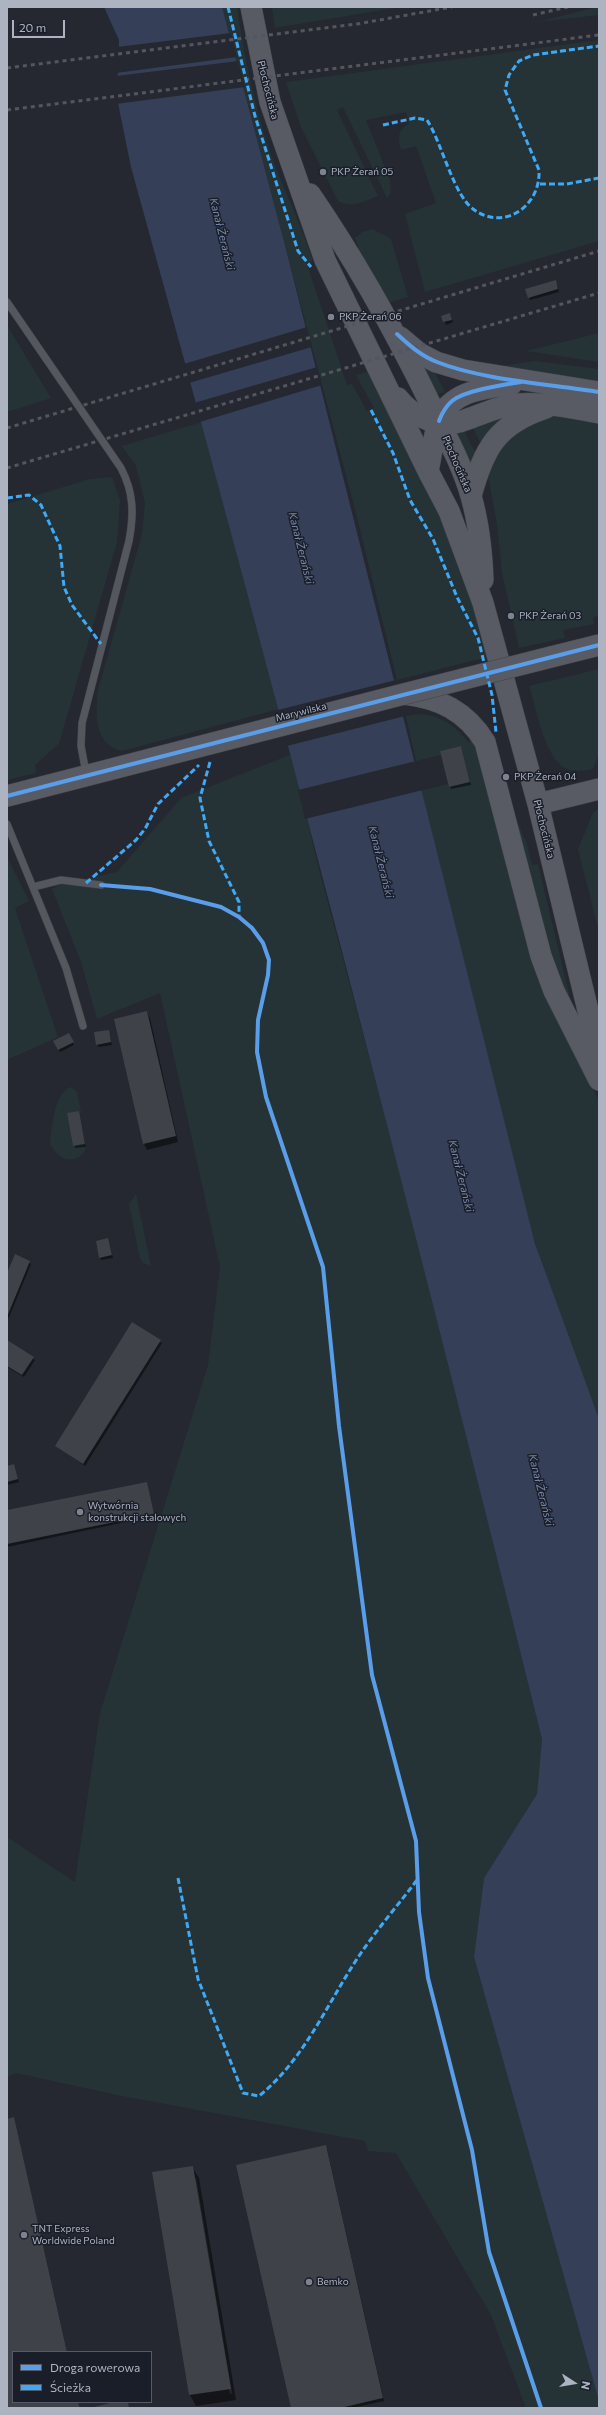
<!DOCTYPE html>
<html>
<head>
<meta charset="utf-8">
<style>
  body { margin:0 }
  #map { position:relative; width:606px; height:2415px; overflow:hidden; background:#252830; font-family:Commissioner,sans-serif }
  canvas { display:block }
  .frame { position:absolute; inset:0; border:8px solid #aeb3c2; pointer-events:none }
  .legend { position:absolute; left:12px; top:2351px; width:140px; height:52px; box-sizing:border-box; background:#191e29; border:1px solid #555a66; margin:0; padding:5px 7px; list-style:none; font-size:12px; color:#aeb3c2 }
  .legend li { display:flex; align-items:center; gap:8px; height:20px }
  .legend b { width:20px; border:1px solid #555a66 }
  .north { position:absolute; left:554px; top:2363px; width:40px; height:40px; -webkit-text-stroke:3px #191e29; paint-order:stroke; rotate:102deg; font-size:11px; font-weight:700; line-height:16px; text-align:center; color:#aeb3c2 }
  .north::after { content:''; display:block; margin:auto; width:14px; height:18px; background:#aeb3c2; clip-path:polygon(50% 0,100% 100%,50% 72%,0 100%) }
  .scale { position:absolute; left:12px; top:20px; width:53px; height:18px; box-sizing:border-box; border:2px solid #aeb3c2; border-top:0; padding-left:5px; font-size:12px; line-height:14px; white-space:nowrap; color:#aeb3c2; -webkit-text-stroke:3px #191e29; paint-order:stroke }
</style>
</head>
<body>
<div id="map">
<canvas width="606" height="2415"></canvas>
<div class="frame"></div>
<ul class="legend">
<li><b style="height:5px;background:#5a9eea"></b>Droga rowerowa</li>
<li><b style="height:5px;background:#3fa9f5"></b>Ścieżka</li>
</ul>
<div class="north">N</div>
<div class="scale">20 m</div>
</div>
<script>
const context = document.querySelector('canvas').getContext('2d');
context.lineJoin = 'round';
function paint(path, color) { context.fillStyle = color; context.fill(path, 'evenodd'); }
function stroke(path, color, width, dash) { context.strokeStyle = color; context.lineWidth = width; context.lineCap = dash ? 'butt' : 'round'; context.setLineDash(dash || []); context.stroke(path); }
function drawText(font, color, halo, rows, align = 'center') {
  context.font = font + ' Commissioner,sans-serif'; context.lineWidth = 3; context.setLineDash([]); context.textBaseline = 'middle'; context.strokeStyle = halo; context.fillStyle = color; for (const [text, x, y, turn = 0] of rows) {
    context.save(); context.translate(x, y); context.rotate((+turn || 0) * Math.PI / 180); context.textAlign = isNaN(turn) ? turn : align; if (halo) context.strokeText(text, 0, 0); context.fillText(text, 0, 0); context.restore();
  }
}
paint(new Path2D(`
  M222 7H237C244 55 254 103 269 149 282 187 301 223 313 261L307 264 347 385 352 384 367 411 374 408 356 375 369 371 455 539 488 657 397 680 355 509Z
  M272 7H401L275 28Z
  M597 7H599V15L537 22Z
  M599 40V241L425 292 405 214 436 203 416 146 401 150C398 138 397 130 409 124L406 112 366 120 390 180 391 193 387 198 343 107 337 110 378 196C365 201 351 209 338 201L300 125 286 82Z
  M373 229 391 239 408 297 385 304 354 253 359 249 355 238 362 232Z
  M7 325 51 398 7 412Z
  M599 333V362L526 351Z
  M417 360 432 367 445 392 433 395Z
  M535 361 599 369V383L486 368Z
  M511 412 481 445 471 424Z
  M565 415 599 421V616L593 617 594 624 563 630 565 638 519 648 502 573 497 524 486 465 506 437 545 417Z
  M202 422 279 709 122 751C94 745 95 713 98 690L142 534 145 503 136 466 122 446Z
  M463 429 476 454 471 464 457 434Z
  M112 477 120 500 117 542 59 744 35 765 36 773 7 780V504L90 479Z
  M599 669V754L593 769C583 771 574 772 565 768 544 757 536 707 529 686Z
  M417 714C439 714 455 725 468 742L473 740 476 746 554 1007 599 1101V1418L558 1314H554L509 1146 419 791 448 784 449 787 470 782 461 746 440 751 441 755 416 761 406 716Z
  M292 754 317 862 429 1281 542 1739 537 1794 484 1878 474 1957 599 2401V2408H526L491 2315 396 2153 368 2151 365 2141 117 2095 16 2073 7 2077V1837L75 1882 100 1713 208 1365 220 1267 160 993 97 1019 81 962 52 889 61 884 117 872 181 798Z
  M511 808 527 844 532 865 538 864 572 1006 554 973Z
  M599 808V932L578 849 593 813Z
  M7 857 29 901 15 908 58 1037 7 1060Z
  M71 1087 77 1092 81 1111 67 1114 73 1146 86 1144C87 1155 74 1163 63 1158 58 1155 53 1149 50 1144 52 1128 53 1094 71 1087Z
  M136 1194 151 1266 143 1263 140 1259 129 1204Z`), '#253337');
paint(new Path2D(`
  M104 7H222L287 253 535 1244 599 1419V2401L474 1957 484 1878 537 1794 542 1739C412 1213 276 689 131 167L117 98 119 40Z`), '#354058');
paint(new Path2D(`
  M231 33 237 57 116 73 117 47Z
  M238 61 245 87 116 104V76Z
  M307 327 312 347 189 383 184 364Z
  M317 367 322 385 200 422 194 403Z
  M396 680 405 716 287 746 278 710Z
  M416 761 423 790 305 819 298 790Z`), '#252830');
paint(new Path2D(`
  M557 284 559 292 530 300 529 298Z
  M450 314 453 322 446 325 443 316Z
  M461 747 471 785 451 789 441 752Z
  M147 1012 150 1018 178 1142 147 1150 144 1144Z
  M108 1031 112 1045 99 1047 97 1045Z
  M68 1034 74 1045 60 1052 55 1042Z
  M78 1112 86 1147 75 1148 68 1114Z
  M108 1239 113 1258 101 1260 100 1257Z
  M16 1256 31 1264 7 1322V1277Z
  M133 1323 162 1343 85 1466 56 1446Z
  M7 1341 35 1360 24 1377 7 1367Z
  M7 1467 15 1468 19 1482 7 1485Z
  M147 1483 154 1516 7 1547V1511Z
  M14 2118 67 2352H13V2402H78L80 2408H7V2120Z
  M327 2149 384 2401 352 2408H292Z
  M192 2167 199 2178 236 2400 196 2406 190 2395ZM194 2178H196L232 2393 230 2394Z`), '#0007');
paint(new Path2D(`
  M556 280 558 289 528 298 525 289Z
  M450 313 452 320 443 322 441 316Z
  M461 746 470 782 449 787 440 751Z
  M147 1011 176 1136 143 1144 114 1019Z
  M109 1030 111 1042 96 1045 94 1032Z
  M69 1033 74 1042 58 1050 53 1041Z
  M79 1111 85 1144 73 1146 67 1113Z
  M108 1238 112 1255 99 1258 96 1241Z
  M15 1254 30 1261 7 1317V1273Z
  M132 1322 161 1340 83 1464 55 1446Z
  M7 1340 34 1357 22 1375 7 1366Z
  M14 1464 18 1479 7 1482V1466Z
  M147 1482 154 1514 7 1544V1510Z
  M14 2117 67 2352H13V2402H78L80 2408H7V2119Z
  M326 2145 383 2398 340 2408H291L236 2165Z
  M193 2166 231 2389 189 2395 152 2172Z
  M114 2402H128L129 2408H90Z`), '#3f4249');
const lane = new Path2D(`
  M7 302 121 468C134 493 134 514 129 541L82 723 81 746 86 773
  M7 824 66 968 83 1026
  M33 887 61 880 101 885`);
const secondary = new Path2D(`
  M251 7 270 102 325 260 428 471 449 511 483 603 538 804 599 1056
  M310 194C356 261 395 331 431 405 445 434 462 464 471 496 479 524 482 552 483 580
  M400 337 419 353 436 362 463 370 599 392
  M398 398C413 417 440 430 465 420 483 414 498 406 517 404 544 402 573 408 599 413
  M428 471C432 454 433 436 439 420 450 391 485 388 512 384
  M471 496C484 448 497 424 546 408
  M551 657 599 645
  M7 796 404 694C439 698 466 711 485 742L541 956 554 991 599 1080
  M538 804 599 789`);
stroke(lane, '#404349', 8);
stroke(secondary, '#404349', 22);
stroke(lane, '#55575e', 7);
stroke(secondary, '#585b64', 21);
stroke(new Path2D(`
  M533 15 568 7
  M7 68 357 24 452 7
  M7 110 599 35
  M7 428 599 251
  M7 468 599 293`), '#53565c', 3, [4, 4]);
const secondaryBridge = new Path2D(`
  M404 694 551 657`);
stroke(secondaryBridge, '#404349', 22, []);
stroke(secondaryBridge, '#585b64', 21);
stroke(new Path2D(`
  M228 7 255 116 298 251 311 267
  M383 125 415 118 427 120C442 143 453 194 473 209 504 232 541 206 539 170L505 90 509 75 519 61 533 55 599 46
  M540 184H567L599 178
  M371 410 393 453 410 500 433 539 457 597 478 638 492 695 496 732
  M7 498 29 495 41 505 60 546 64 587 72 605 101 644
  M210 762 200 798 209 841 239 902V917
  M86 883 136 840 145 829 158 804 199 765
  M178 1878 198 1979 243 2093 259 2096C306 2058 328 2001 361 1953 378 1928 399 1904 417 1880`), '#3fa9f5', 3, [6, 3]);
stroke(new Path2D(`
  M397 334C409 345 421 356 437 362 482 380 550 384 599 392
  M439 421C442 413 446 406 452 401 465 390 504 385 521 382
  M7 796 599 645
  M101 885 150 889 221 907 239 917 252 928 263 943 269 960 268 975 258 1020 257 1052 266 1097 323 1267 339 1426 372 1675 416 1841 419 1912 428 1978 472 2150 489 2252 541 2408`), '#5a9eea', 4);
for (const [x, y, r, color] of [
  [323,172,4,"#7e828f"],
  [331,317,4,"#7e828f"],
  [511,616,4,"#7e828f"],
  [506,777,4,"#7e828f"],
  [80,1512,4,"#7e828f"],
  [24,2235,4,"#7e828f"],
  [309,2282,4,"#7e828f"]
]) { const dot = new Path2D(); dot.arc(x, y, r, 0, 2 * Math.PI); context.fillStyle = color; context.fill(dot); stroke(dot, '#191e29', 1.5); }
drawText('10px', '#aeb3c2', '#191e29', [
  ["Płochocińska",268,90,76],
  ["Płochocińska",457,464,67],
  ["Marywilska",301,712,-14],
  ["Płochocińska",544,829,76]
]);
drawText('10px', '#aeb3c2', '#191e29', [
  ["PKP Żerań 05",331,172],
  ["PKP Żerań 06",339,317],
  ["PKP Żerań 03",519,616],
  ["PKP Żerań 04",514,777],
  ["Wytwórnia",88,1506],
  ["konstrukcji stalowych",88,1518],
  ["TNT Express",32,2229],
  ["Worldwide Poland",32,2241],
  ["Bemko",317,2282]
], 'left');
drawText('italic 11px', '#7887a9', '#191e29', [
  ["Kanał Żerański",222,234,76],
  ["Kanał Żerański",301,548,76],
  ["Kanał Żerański",381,862,76],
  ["Kanał Żerański",461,1176,76],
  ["Kanał Żerański",541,1490,76]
]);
</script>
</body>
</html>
